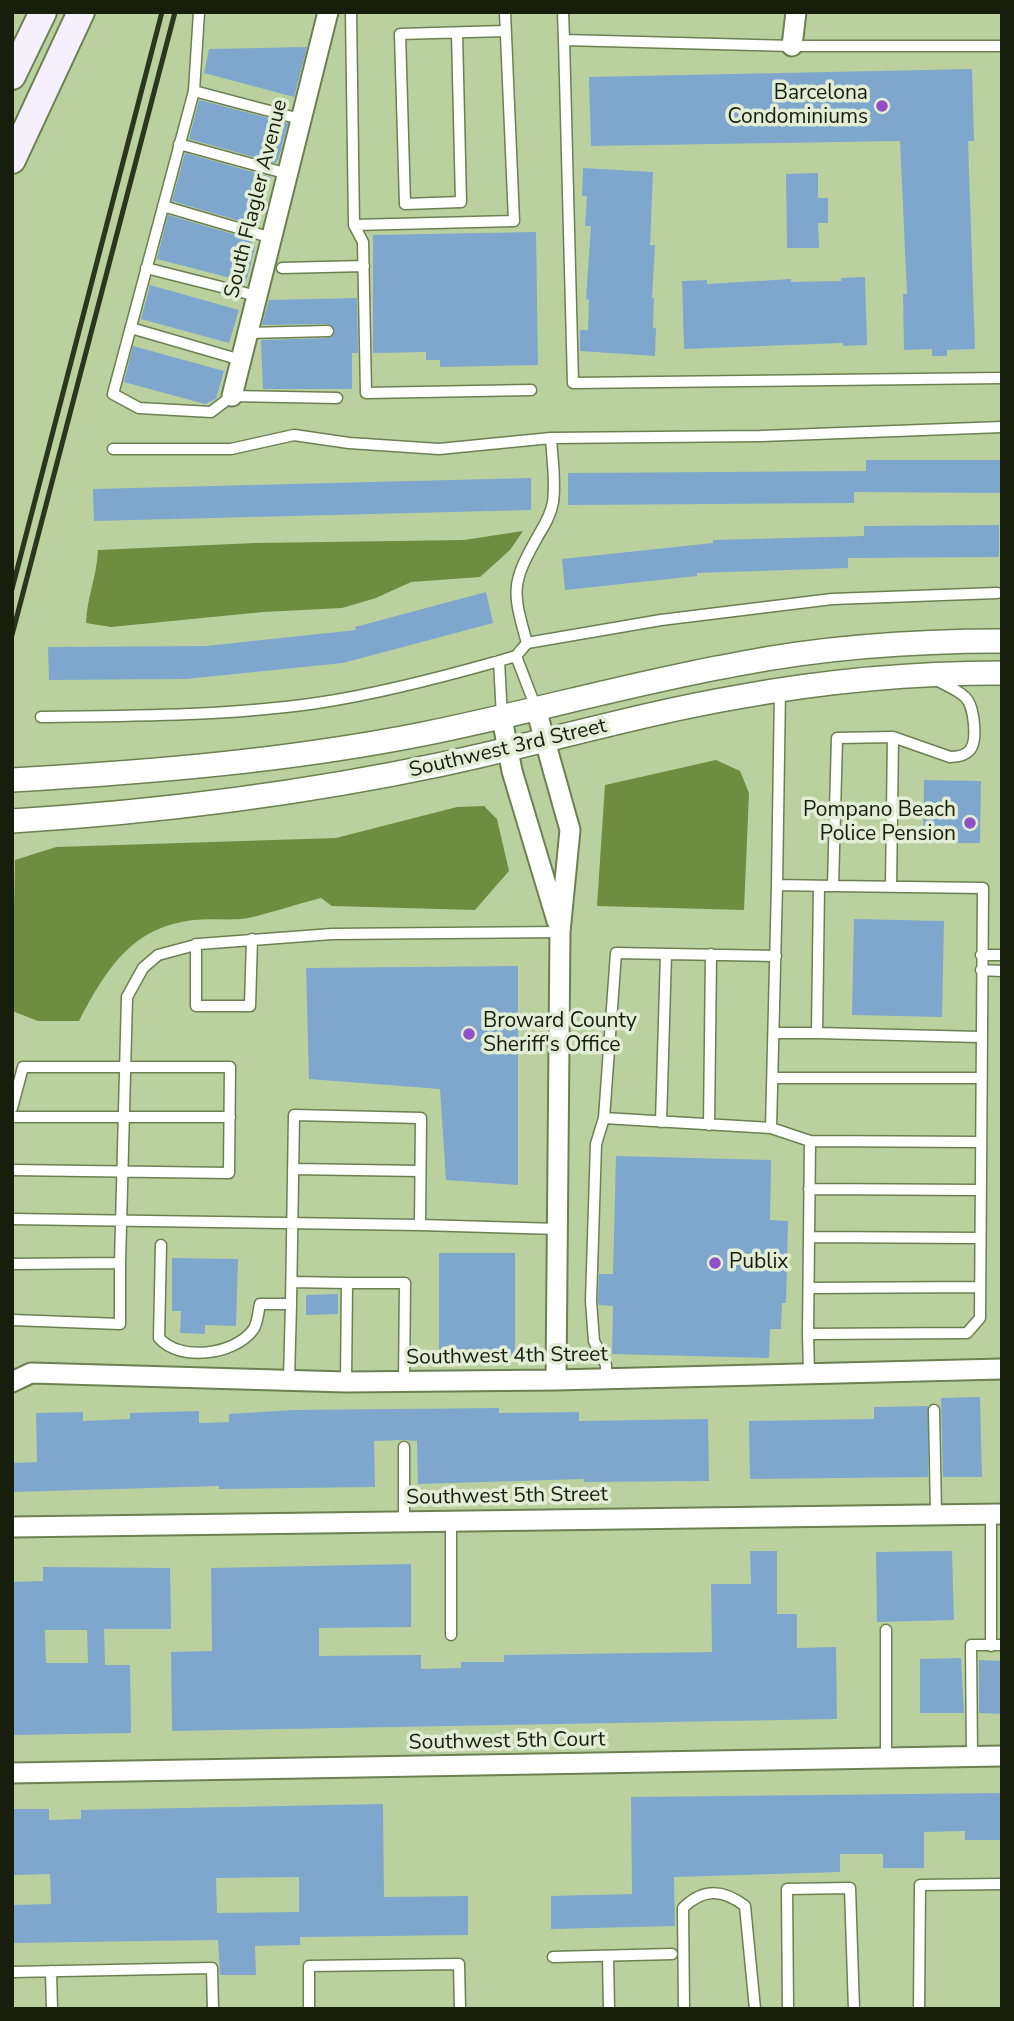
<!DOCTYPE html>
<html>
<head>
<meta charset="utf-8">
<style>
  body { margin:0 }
  #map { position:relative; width:1014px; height:2021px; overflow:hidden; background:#bad19f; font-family:"Nunito Sans",sans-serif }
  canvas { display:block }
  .frame { position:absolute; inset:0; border:14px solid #171f0c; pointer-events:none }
</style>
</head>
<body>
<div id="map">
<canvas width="1014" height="2021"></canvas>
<div class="frame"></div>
</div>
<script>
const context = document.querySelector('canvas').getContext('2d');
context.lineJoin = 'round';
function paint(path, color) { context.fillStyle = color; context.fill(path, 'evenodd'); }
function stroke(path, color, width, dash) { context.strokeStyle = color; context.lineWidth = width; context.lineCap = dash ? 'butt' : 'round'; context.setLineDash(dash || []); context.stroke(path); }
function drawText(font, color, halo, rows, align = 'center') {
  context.font = font + ' "Nunito Sans",sans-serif'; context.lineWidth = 7; context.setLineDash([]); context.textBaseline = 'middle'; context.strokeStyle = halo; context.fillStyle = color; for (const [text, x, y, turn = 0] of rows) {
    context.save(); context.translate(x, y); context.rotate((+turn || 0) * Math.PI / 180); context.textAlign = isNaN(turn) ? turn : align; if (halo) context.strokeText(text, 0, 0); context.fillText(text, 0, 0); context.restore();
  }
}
paint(new Path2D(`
  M523 531 510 550 480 577 411 582 376 598 342 608 263 612 111 627 86 623C87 597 97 576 98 550L255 543 464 540Z
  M716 760 740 771 749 793 744 910 597 906 605 785Z
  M484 806 497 819 509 871 475 910 332 906 321 898C296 904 272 913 248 918 230 921 212 918 194 920 131 927 106 970 79 1021H38L12 1011 15 860 56 847 336 838 457 807Z`), '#6e8d41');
paint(new Path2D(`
  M307 47 294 97 204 73 209 49Z
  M972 69 974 141H968L975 349 947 350V356H932V349L904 350 903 294H907L900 141 591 146 589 77Z
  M199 100 288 123 278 160 275 163 189 139Z
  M185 153 271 177 257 226 172 201Z
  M583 168 653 172 650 245H655L652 298H654L653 328H656L655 356 580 351V330H588L589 300 586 299 591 226H585L587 196H582Z
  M818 173V198H828V223H818L819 248H787L786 174Z
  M168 215 253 240 251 246 255 247 246 282 157 259Z
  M536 232 538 365 440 367V360H426V352L373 353V235Z
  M865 277 867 345 843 346V343L684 349 682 281 707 280V284L791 279V282L841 281V278Z
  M150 285 239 310 229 343 141 319Z
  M357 298 358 353H352V389H263L261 340 328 338 335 332 328 324 262 325 269 300Z
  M133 346 224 371 216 399 205 404 124 382Z
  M866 460H1000V493L854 492V503L568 505V473L866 471Z
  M531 478V510L94 521 93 489Z
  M999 525V557L848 558V568L697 573V576L565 590 562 559 713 543V540L864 536V526Z
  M486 592 493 623 343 663 186 679 49 680 48 647 206 646 356 630 355 627Z
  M924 780 981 781 980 843H923Z
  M854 919 944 921 942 1017 852 1015Z
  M518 966V1185L446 1180 440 1089 309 1079 306 968Z
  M616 1156 771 1160 770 1220 788 1221 786 1303H782L781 1329H770L769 1358 612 1354 613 1306 599 1305 598 1301 599 1274H613Z
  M439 1253H515V1356H439Z
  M172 1258 238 1259 236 1326 205 1325V1334L180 1333 181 1311H172Z
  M338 1294V1314L306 1315V1295Z
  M980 1397 982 1477H943L941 1398Z
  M928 1406V1477L750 1479 749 1421 874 1419V1407Z
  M499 1408V1413L579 1412V1421L708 1419 709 1481 584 1482V1479L418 1484 417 1441 403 1440 374 1441 375 1487 219 1489V1486L12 1492V1463L37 1462 36 1413 83 1412V1421L130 1419V1413L199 1411V1423L229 1422V1414L293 1410Z
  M750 1551H777V1614H797V1648L836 1647 837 1719 172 1731 171 1652 212 1651 211 1568 411 1564V1627L319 1628V1656L421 1655V1669L461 1668V1662H504V1655L712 1652 711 1584H751Z
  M952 1551 954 1620 877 1622 876 1552Z
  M43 1567 170 1568 171 1629H104L105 1665H130L131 1733 12 1735V1582L43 1581ZM45 1630H87L88 1663H46Z
  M961 1658 964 1713H920V1659Z
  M979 1660 1002 1661V1714L979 1713Z
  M1002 1793V1840H965V1831L924 1832V1868H883V1854H840V1872L674 1877 675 1926 551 1929V1896L632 1894 631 1797Z
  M383 1804 384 1897 468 1896V1935L300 1937V1945L255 1946 256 1975H220L218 1940 12 1943V1905L51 1904 50 1874 12 1875V1809H49V1820L81 1819V1810ZM299 1877V1912L217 1913 216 1878Z`), '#7fa7ce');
const service = new Path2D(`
  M199 12 194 91 113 394 139 408 211 412 232 396 337 398
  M351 12 354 225 514 221 505 12
  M563 12 564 40
  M457 33 461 202 405 204 400 34 505 31
  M1002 46H792L564 40 573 383 1002 378
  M194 91 300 119
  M179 144 288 174
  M163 206 272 238
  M354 225 363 242 366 393 531 390
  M146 268 257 296
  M282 268 364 266
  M131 328 241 360
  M248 333 328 331
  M113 449H231L294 435 349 443 439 449 551 438
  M527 643C512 590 511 584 538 536 544 526 551 515 553 502 556 481 552 458 551 438L761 436 1002 427
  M516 656 536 708
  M499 661 502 717
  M936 680C945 685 958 690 965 697 974 705 978 740 970 750 965 756 958 757 950 757L893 737 837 738 833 886 983 888 980 1318 967 1333 808 1334 810 1141 979 1142
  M780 690 777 885 833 886
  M41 717C133 716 226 716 317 703 378 694 439 678 499 661L516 656 527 643 661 620 832 599 997 593
  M819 886 817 1033 980 1037
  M891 887 893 737
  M196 944V1006H250L252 939
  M981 955H1002
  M776 956 616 953 604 1118 771 1128 777 885
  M981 970 1002 971
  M774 1033H817
  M773 1078H980
  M12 1108 23 1067H230L229 1173 12 1170
  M12 1117H230
  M604 1118 596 1144 591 1301 594 1341 606 1365V1379
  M661 1122 666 954
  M709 1125 711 954
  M771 1128 810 1141
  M293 1169 420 1171
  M809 1189 979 1190
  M12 1219 420 1225 421 1118 294 1115 291 1304H260C258 1312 258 1323 253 1330 234 1355 180 1362 159 1338L161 1245
  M420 1225 558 1229
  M809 1237 979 1238
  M12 1264 120 1263 127 997 143 968 158 955 199 944 332 934 560 932
  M292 1282 347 1283 346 1382
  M347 1283H405L404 1382
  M809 1288 980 1287
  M12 1320 120 1324V1263
  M808 1334 809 1374
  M289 1380 291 1304
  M934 1410 936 1514
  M404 1447V1522
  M991 1514V1646
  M451 1521V1635
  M886 1630V1758
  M972 1757 971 1645H1002
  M608 1956 609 2009
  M553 1957 672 1954
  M51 1971 52 2009
  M12 1972 212 1968 213 2009
  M309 2009V1966L459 1964 460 2009
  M684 2009 683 1908C703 1888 723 1889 745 1906L755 2009
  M788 2009 787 1889 850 1888 854 2009
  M919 2009 920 1885 1002 1884`);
const minor = new Path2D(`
  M792 46 796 12
  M232 396 328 12
  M536 709 570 830 560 932 556 1380
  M502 718 512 771 557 921
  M12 1382 31 1373 346 1382 556 1380 1002 1369
  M12 1527 1002 1514
  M12 1773 1002 1756`);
const tertiary = new Path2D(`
  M12 780C150 772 287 761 423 734 528 713 632 683 738 664 825 647 913 641 1002 641
  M12 821C157 812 301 794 443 764 542 743 639 714 738 697 825 681 913 673 1002 673`);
const secondary = new Path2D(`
  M12 76 43 12
  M12 160 81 12`);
stroke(service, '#6c8051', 13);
stroke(minor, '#6c8051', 23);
stroke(tertiary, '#6c8051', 26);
stroke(secondary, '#6c8051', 30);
stroke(service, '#fff', 10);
stroke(minor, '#fff', 19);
stroke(tertiary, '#fff', 23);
stroke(secondary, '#f6effd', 26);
stroke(new Path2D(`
  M12 589 162 12
  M12 635 175 12`), '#2c361f', 5);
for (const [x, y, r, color] of [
  [882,106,7,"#9250c5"],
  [970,823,7,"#9250c5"],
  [469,1034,7,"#9250c5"],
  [715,1263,7,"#9250c5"]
]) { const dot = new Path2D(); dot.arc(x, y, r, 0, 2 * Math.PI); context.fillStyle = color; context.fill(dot); stroke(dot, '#e1edd4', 2.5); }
drawText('21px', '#171f0c', '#e1edd4', [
  ["Barcelona",868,94],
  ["Condominiums",868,118],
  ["Pompano Beach",956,811],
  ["Police Pension",956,835],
  ["Broward County",483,1022,"left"],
  ["Sheriff's Office",483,1046,"left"],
  ["Publix",729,1263,"left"]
], 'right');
drawText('21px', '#171f0c', '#e1edd4', [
  ["South Flagler Avenue",257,199,-76],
  ["Southwest 3rd Street",508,749,-13],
  ["Southwest 4th Street",507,1357,-1],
  ["Southwest 5th Street",507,1497,-1],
  ["Southwest 5th Court",507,1742,-1]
]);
</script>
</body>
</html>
